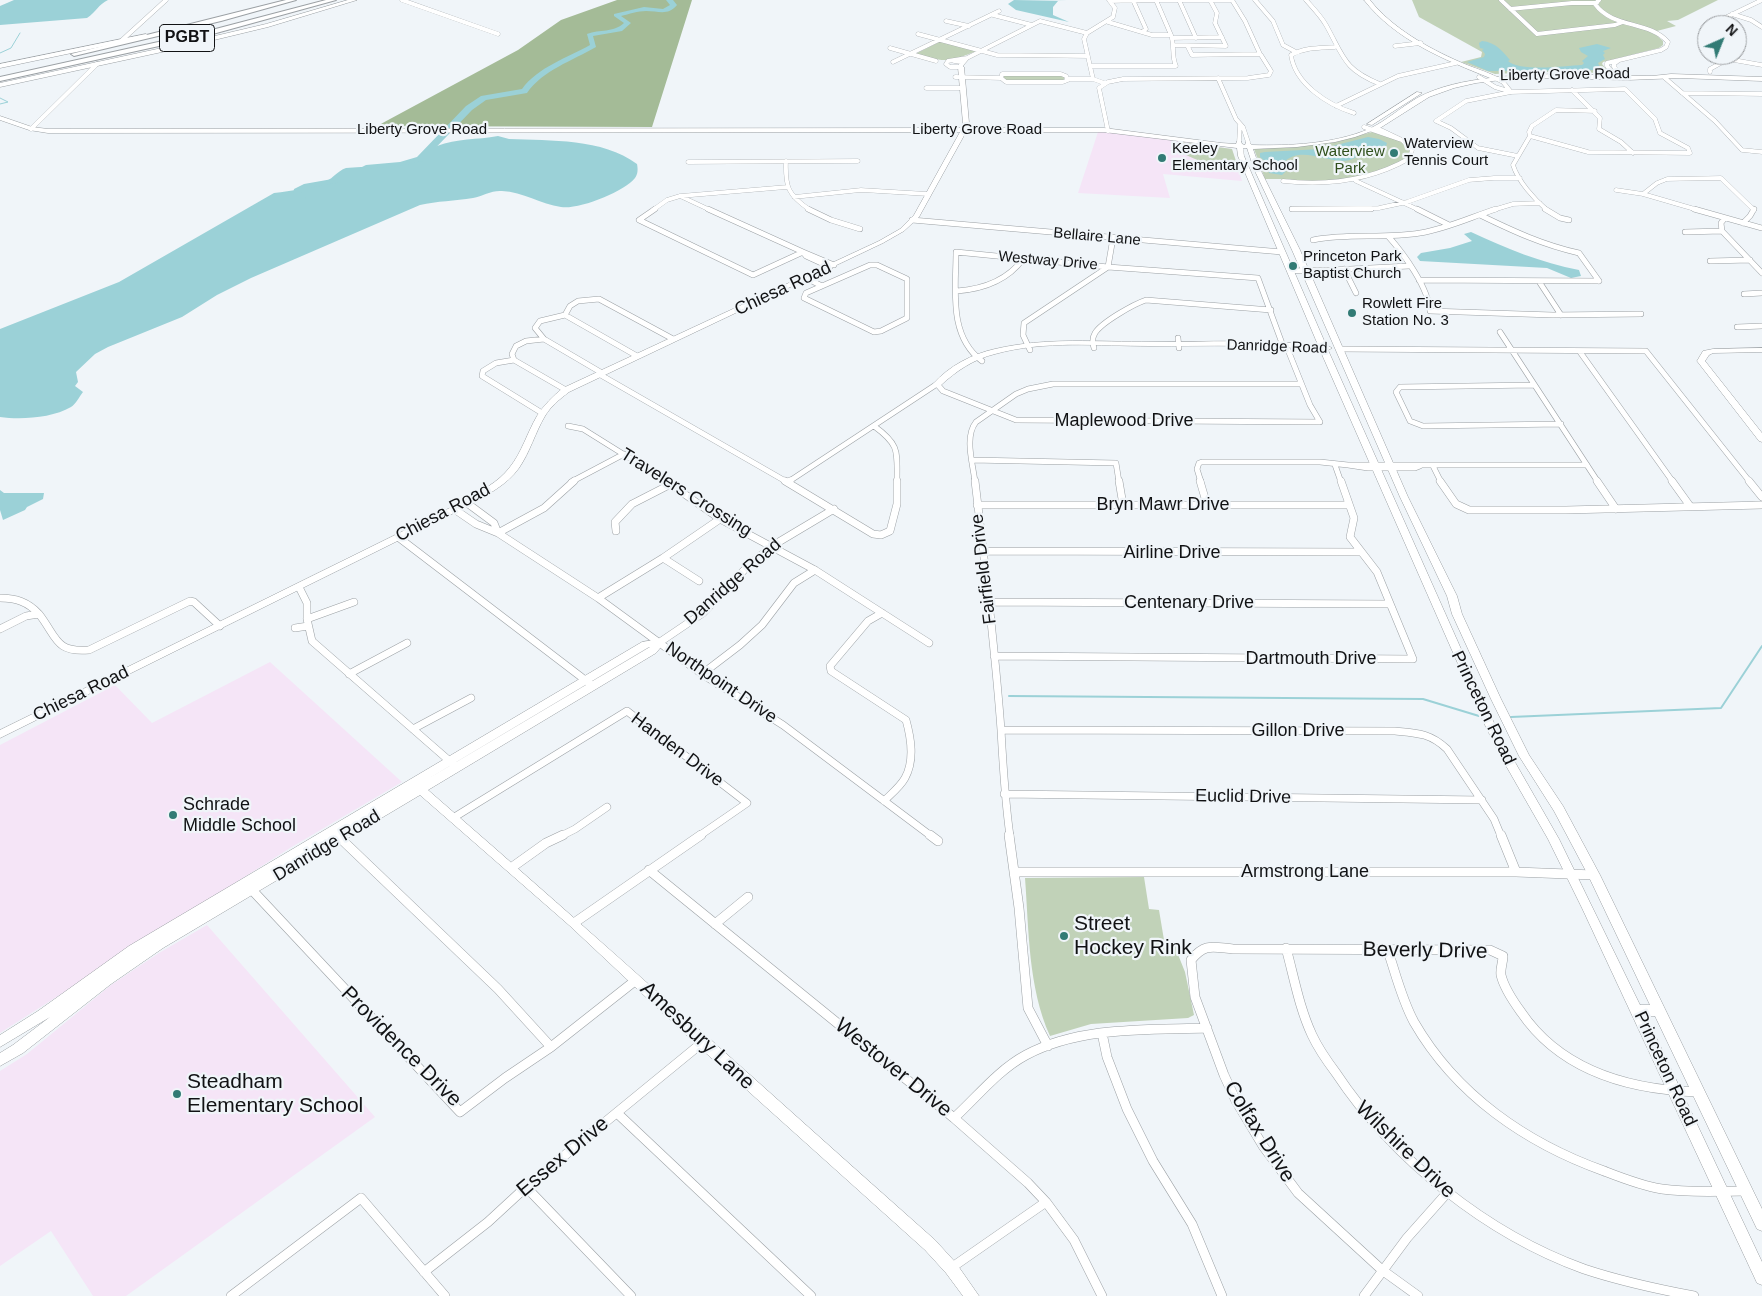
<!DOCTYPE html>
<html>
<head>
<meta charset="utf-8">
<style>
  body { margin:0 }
  #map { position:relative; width:1762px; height:1296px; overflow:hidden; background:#f0f5f9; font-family:Arial,sans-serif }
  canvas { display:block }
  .north { position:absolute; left:1697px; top:15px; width:50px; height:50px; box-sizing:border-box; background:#f0f5f9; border:1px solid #979a9d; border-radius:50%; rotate:44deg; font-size:14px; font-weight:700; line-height:20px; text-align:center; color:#111214 }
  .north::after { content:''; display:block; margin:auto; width:18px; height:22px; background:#327b75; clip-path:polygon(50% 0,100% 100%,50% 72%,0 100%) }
</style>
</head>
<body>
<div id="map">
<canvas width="1762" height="1296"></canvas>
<div class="north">N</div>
</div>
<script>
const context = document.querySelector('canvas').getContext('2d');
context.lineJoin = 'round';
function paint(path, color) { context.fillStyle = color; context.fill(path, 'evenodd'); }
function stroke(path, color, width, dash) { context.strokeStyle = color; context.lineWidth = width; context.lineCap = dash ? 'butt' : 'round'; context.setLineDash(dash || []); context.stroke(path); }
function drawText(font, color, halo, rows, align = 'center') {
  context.font = font + ' Arial,sans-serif'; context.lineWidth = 4.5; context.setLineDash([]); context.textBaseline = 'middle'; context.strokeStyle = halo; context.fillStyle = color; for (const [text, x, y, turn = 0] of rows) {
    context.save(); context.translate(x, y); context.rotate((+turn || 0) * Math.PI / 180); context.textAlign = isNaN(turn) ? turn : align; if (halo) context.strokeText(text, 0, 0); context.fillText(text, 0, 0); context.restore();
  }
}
paint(new Path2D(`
  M1098 132 1128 133 1232 149 1242 181 1163 174 1170 198 1078 193Z
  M270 662 402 782 290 848 0 1033V745L115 685 152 723Z
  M207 925 375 1117 126 1296H93L51 1231 0 1266V1071L27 1054 111 985 159 953Z`), '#f5e5f7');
paint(new Path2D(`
  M1412 0H1718L1678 20 1667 21 1676 26 1653 32 1663 41V45L1659 48 1603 62 1602 64 1610 73 1537 72 1495 74 1461 62 1481 57 1482 52 1419 17Z
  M941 41 976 51C949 63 943 62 915 54Z
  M1004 74H1063L1065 81H1004Z
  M1372 132 1402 140 1410 147V158L1356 181 1292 182 1290 179H1265L1254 149 1334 142Z
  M1181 142 1232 149 1238 167 1204 163 1186 155H1183L1172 148 1173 145Z
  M1144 877 1149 909 1159 910 1164 940 1179 947V957L1185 972 1194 1015 1188 1018 1091 1024 1050 1036C1028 987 1029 930 1025 878Z`), '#c1d2b8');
paint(new Path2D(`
  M617 0H692L652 127 377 126 518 50 561 20Z`), '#a4bb97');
paint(new Path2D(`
  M14 0H108C99 4 96 12 87 18L0 25V6Z
  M1014 0 1067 1H1058L1053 7V15L1069 22 1016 10 1008 4Z
  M1482 41C1496 42 1504 53 1510 60L1508 61C1520 72 1565 66 1582 65L1584 63 1582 61 1588 56 1581 52 1579 48 1597 44 1611 48 1603 51 1605 53 1603 55 1605 59 1598 63 1601 69 1597 70 1488 71 1467 62 1484 57 1485 54 1482 50 1484 49 1480 48 1479 43Z
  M498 136 509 139C551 141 602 138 637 164 638 169 638 174 635 178 624 192 578 210 561 207 541 204 523 192 502 191 492 190 483 196 473 198 455 201 437 201 420 205L251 278 217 295 182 317 108 347 95 354 76 372 78 382 75 386 83 392C79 397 76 404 71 407 52 418 21 420 0 417V329L119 282 274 193C292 191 309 188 326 181 334 178 337 171 346 168 364 166 392 168 407 163 418 160 427 150 437 146 457 138 477 140 498 136Z
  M1368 137 1379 139 1387 143 1386 146 1361 149 1358 151 1355 158C1333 169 1305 143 1284 162L1286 171 1282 175 1269 173 1267 163 1260 157V153L1265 152 1321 149Z
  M1471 232C1506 248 1541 263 1579 270L1581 276 1571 278 1547 268 1420 261 1417 257 1421 253 1450 248 1472 241 1464 234Z
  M0 490 4 493H44L43 499 27 507 25 510 3 520 0 510Z`), '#9bd1d7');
stroke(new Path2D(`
  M0 53 11 48 20 33
  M0 98 8 102 0 104`), '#9bd1d7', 1);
stroke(new Path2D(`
  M1009 696 1423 699 1479 716
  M1511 717 1721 708 1762 646`), '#9bd1d7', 2);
paint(new Path2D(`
  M666 0H673L677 5C668 16 659 11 646 11 638 11 629 14 621 16L631 23 622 31 593 36 596 47C572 61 543 70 527 93L486 100 472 110 423 161 400 166 366 169 362 167 366 165 400 162 417 157 466 106 481 96 522 89C538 67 567 58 590 45L587 34C600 29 613 33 624 23L614 16V14L644 7 663 9 670 5Z
  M338 178H341V182L309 188 301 192 306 198 305 200H299L293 195 294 189 304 184Z`), '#9bd1d7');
const streetFar3 = new Path2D(`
  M402 0 498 34
  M1133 0 1146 29 1142 32
  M1179 0 1196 38
  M1255 0 1273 21 1283 45 1296 52
  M1306 0C1313 8 1321 16 1326 25 1344 57 1343 69 1380 84
  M1501 0 1537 34 1615 25 1623 22
  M1599 0 1595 4C1613 29 1648 20 1668 42L1666 47 1661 50 1607 63V66L1617 77
  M1110 1 1156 0
  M1510 9 1572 3H1597
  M1732 14 1751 20 1762 27
  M993 15 1032 25
  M946 21 969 26
  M1710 25 1762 0
  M918 34 997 55 1088 56
  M1171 35 1156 0H1232
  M1172 38 1222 37
  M121 41 166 0
  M1173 45 1226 46 1215 23 1217 13 1210 0
  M1395 46 1421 43
  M1188 47 1192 55 1260 54 1245 21 1232 0
  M1335 47C1320 48 1305 47 1291 55 1295 84 1328 105 1354 113
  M890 48 936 61
  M967 58 1040 21 1087 33
  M1728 59 1762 65
  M954 61 961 62V67H950L946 64 948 61 967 58 962 64
  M1618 61 1614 64V67L1624 77
  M893 62 999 11
  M1091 66H1176C1171 55 1175 46 1171 35H1152L1108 22
  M1710 72V69L1728 59 1729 55
  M1002 74H1061L1066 76 1068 80 1063 82H1006L1001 78Z
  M955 77 1001 78
  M1479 77 1495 87 1508 91
  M1493 77 1503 82 1511 92
  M1218 78 1236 119 1243 127 1248 142
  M1665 78 1715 121 1742 150 1762 152
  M1067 79H1093
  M1104 83 1093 79 1084 39 1087 33 1113 17 1115 8 1109 0
  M926 88H962
  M1572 90 1600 118 1599 129 1621 142 1633 153
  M1682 93 1762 94
  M1336 106 1398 76 1456 63
  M1364 127 1402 140 1381 130H1373
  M31 129 97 64
  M1108 131 1099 88 1108 82 1123 79 1248 78 1269 75 1271 71 1261 55
  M1239 142 1240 125
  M1518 156 1478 148 1451 128 1436 121 1466 101 1511 92 1625 89 1655 119 1660 133 1688 148 1690 153 1588 152 1530 136
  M786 161C785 187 788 195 810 210
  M688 162 858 161
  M1283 181C1328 186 1370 181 1410 158L1412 150 1402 140
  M1356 181 1419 210
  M1616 190 1643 194 1698 210
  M1643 194 1657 183 1667 179 1721 178 1754 210
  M680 196 710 210
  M794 197 861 190 928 194
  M1292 209 1379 208 1407 202 1469 180 1494 178H1520
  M653 210 667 200 680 196 787 187
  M1493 210 1513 204 1540 203
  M1547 210C1534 199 1518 181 1513 165L1530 136 1529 132 1532 126 1556 110 1595 111`);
const streetFar2 = new Path2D(`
  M655 209 639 220 753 275 803 252
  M708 209 803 252
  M808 209 831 220 860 229
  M1292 209H1371
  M1417 209 1449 225
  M1545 209 1560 218 1569 220
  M1694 209 1762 228
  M1480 215C1513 231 1543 245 1579 253L1599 281
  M1725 218 1721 223 1722 231 1762 273
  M912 220 1282 252
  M1743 223 1750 216 1754 209
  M1685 232 1722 231
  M1388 236C1404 254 1428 287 1430 311L1553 315 1641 314
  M1313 240C1348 233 1384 239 1420 233 1446 229 1471 217 1496 209
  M1710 261 1750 260
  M870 265H877L907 279V318L881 331 874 332 804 298 806 293Z
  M830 267 806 256 803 252 834 265
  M1344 269 1356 293
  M1290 270 1313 272 1331 270H1304
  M1331 270 1409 266
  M806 278 822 286
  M1419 280 1599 281
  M1540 283 1561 315
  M957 291C983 289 1007 281 1023 259
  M1744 294 1762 293
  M565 315 570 306 578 301 599 299 673 339
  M1737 327 1762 326
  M1500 332 1598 482
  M1178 338 1179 348
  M544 339 526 341 516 346 512 354 514 360 566 390
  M1094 348C1092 342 1092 338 1095 333 1102 322 1134 304 1146 300L1271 310
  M1339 349 1646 351 1750 482
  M1030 350 1023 335 1024 323 1108 267 1113 238
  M1580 352 1673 482
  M514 360 496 363 483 371 482 376 542 413
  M602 373 544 339 535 328 540 321 565 315 637 356
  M599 374 787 482
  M1534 385 1400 387 1396 392 1410 421 1423 426 1561 424
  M568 426 583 429 668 482
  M874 426C900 445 897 451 897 482
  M972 460 1116 463 1119 482
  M1335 465 1341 482
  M1420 466 1415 468H1368L1348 465H1587
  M1433 466 1441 482
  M571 482 624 454
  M788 482 937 384 943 391 1016 420 1320 422 1310 405 1288 350 1283 346 1258 278 1108 267 956 252C956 289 948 336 982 361
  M975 482C973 464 964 437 976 422L1016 394 1028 389 1053 384H1301
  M1201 482 1197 469 1199 463 1202 462H1320L1348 465`);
const streetFar1 = new Path2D(`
  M574 481 544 508 498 533 598 598 702 674 783 725 931 836
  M666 481 720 519 815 570 929 643
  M785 481 873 534 881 535 890 531 897 504V481
  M975 481C985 564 995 647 1001 730 1003 766 1005 801 1010 836
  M1119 481 1123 505
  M1200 481 1207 505
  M1440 481 1456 504 1469 510H1566L1762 505
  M1597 481 1616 509
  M1672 481 1690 506
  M1749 481 1762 497
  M788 482 790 481
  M977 505H1349
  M454 509 476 524 498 533 494 523 467 503
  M616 531 615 522 632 504 671 484
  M398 537 593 686
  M983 551 1360 552
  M663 558 699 581
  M299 587 307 603V619L312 641 453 764
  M0 598C16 598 28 602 39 614
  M598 598 663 558 720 519
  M989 602 1389 604
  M882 613 868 621 830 666 831 671 906 720C911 738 915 760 905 778 900 787 891 794 884 801
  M307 619 354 602
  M295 628 308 626
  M0 629 26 616 39 614C57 637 55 653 89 650L190 601 194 602 220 626
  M660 642 703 613 749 565 772 546 834 509
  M994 656 1413 659 1377 572 1350 537 1354 518 1341 481
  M349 674 407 643
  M702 674 740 645 762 625 794 583 815 570
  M413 729 471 698
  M1001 730 1395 731C1417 733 1430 733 1447 749L1494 819 1501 836
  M1004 794 1482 800
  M453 818 627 711 747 803 699 836
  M561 836 575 829 607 807`);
const street = new Path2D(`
  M930 835 938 841
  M1009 835 1019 908 1028 1008 1048 1046
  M1501 835 1516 872
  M340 838 498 989 551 1047
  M511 868 546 843 563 835
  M649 870 954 1118 1028 1183 1046 1202 1074 1240 1102 1296
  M1015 872H1516L1594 875
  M253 891 460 1112 505 1078 551 1047 636 980
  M574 923 701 835
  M715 924 748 897
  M1286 948C1294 977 1299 1007 1312 1035 1318 1048 1327 1061 1336 1073 1393 1159 1487 1234 1584 1269 1620 1281 1657 1289 1694 1296
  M1388 951C1396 975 1402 1000 1414 1022 1456 1095 1526 1143 1604 1171 1622 1178 1642 1186 1662 1189 1689 1193 1718 1191 1745 1191
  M1102 1033 1107 1057 1127 1109 1153 1161 1192 1224 1222 1296
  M617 1113 811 1296
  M954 1118C977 1097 998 1070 1026 1055 1080 1026 1148 1030 1207 1028
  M526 1187 631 1296
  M951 1268 1046 1202
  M424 1272 488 1222 526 1187 703 1042
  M231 1296 361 1198 445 1296
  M1364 1296 1407 1238 1447 1193
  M1418 1296 1382 1270 1298 1193 1263 1146 1236 1101 1224 1075 1195 997 1191 960C1205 943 1212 947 1233 949L1490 950 1503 956C1503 962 1500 969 1501 975 1504 988 1513 1001 1521 1012 1561 1071 1631 1090 1699 1092`);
const secondary = new Path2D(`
  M348 0H357L268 27 185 47 0 87V83L185 43 266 24Z
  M1364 0H1370C1392 28 1428 48 1460 62 1471 67 1482 70 1493 75V77L1552 74 1652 76 1671 74 1762 77V81L1679 78 1627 80 1552 78 1501 80 1476 83 1454 88 1429 97 1380 128 1355 137 1335 142 1297 147 1253 149 1260 169 1300 250 1408 497 1457 596 1462 614 1501 699 1529 755 1563 806 1600 875 1762 1209V1231L1757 1229 1655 1016H1646L1762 1262V1285L1757 1283 1582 908 1548 839 1501 757 1484 723 1320 350C1264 344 1207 346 1150 346 1099 346 1045 340 995 354 974 359 956 371 940 386H937L933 384C949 366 972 354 995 349 1046 337 1099 342 1151 342 1207 342 1263 339 1318 345L1238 156 1237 148 1104 132H966L919 217 904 231 883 243 569 392C560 399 551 406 545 416 535 433 530 452 519 468 507 485 488 494 470 505L0 738V730L464 501C480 491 498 483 510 467 522 452 527 433 537 416 544 405 553 396 563 388L879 241 900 229 914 215 960 132 48 133 29 130 0 120V116L32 127 48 129 961 128 963 123 958 67 961 65 964 67 969 123 968 128H1104L1221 143 1236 144 1237 141H1241L1242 144 1245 145 1246 142 1248 141 1252 145C1290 146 1333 144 1369 129 1386 121 1400 108 1417 98 1439 86 1465 81 1490 78 1445 60 1395 40 1364 0ZM1243 148H1247L1254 169 1292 250 1400 497 1447 596 1452 614 1491 699 1519 756 1554 811 1588 875 1650 1005H1640L1559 839 1512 757 1494 723 1328 350 1332 348 1326 345 1244 156Z
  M146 34 149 36 148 37 0 68V64Z
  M1417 92 1422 93 1372 125 1367 124Z
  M1762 348V352L1713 353 1709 355 1705 361 1762 433V442L1759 441 1697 361 1703 351 1713 349Z
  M660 639 665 642 656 653 428 790C599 938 766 1090 935 1240L956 1263 979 1296H963L946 1273 925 1250 698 1046 570 926 420 795 163 948 111 984 23 1053 0 1066V1053L13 1045 50 1017 0 1047V1035L38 1011 129 946 642 642ZM649 647H650L421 783Z`);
const highway = new Path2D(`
  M286 0H296L221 21 74 56 71 54Z
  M326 0H336L209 35 0 81V77L208 31Z`);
stroke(streetFar3, '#9ba0a4', 4.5);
stroke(streetFar2, '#9ba0a4', 6);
stroke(streetFar1, '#9ba0a4', 8);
stroke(street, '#9ba0a4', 10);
stroke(secondary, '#9ba0a4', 1);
stroke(highway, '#9ba0a4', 2);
stroke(streetFar3, '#fff', 4);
stroke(streetFar2, '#fff', 5);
stroke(streetFar1, '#fff', 7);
stroke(street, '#fff', 9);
paint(secondary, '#fff');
paint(highway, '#fff');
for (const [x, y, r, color] of [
  [1394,153,5,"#327b75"],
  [1162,158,5,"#327b75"],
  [1293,266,5,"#327b75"],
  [1352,313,5,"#327b75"],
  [173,815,5,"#327b75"],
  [1064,936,5,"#327b75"],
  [177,1094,5,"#327b75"]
]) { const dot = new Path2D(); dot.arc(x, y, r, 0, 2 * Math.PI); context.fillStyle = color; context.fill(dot); stroke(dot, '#f0f5f9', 2); }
drawText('15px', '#111214', '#f0f5f9', [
  ["Liberty Grove Road",1565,75,-1],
  ["Liberty Grove Road",422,130],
  ["Liberty Grove Road",977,130],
  ["Bellaire Lane",1097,237,5],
  ["Westway Drive",1048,261,5],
  ["Danridge Road",1277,347,2]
]);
drawText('15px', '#111214', '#f0f5f9', [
  ["Waterview",1404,144],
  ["Tennis Court",1404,161],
  ["Keeley",1172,149],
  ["Elementary School",1172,166],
  ["Princeton Park",1303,257],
  ["Baptist Church",1303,274],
  ["Rowlett Fire",1362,304],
  ["Station No. 3",1362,321]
], 'left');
drawText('15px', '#304f1c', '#f0f5f9', [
  ["Waterview",1350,152],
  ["Park",1350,169]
]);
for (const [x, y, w] of [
  [187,38,55]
]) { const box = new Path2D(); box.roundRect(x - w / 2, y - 13.5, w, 27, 4); context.fillStyle = '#f0f5f9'; context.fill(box); stroke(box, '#111214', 1); }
drawText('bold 16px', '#111214', null, [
  ["PGBT",187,38]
]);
drawText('18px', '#111214', '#f0f5f9', [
  ["Chiesa Road",783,289,-25],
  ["Maplewood Drive",1124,421],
  ["Travelers Crossing",686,493,32],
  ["Bryn Mawr Drive",1163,505],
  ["Chiesa Road",443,513,-28],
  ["Airline Drive",1172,553],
  ["Fairfield Drive",984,569,-97],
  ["Danridge Road",733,582,-41],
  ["Centenary Drive",1189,603],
  ["Dartmouth Drive",1311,659],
  ["Northpoint Drive",721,683,34],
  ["Chiesa Road",81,694,-26],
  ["Princeton Road",1483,708,64],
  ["Gillon Drive",1298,731],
  ["Handen Drive",677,750,37],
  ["Euclid Drive",1243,797,1],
  ["Danridge Road",327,846,-31],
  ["Armstrong Lane",1305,872],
  ["Princeton Road",1665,1069,65]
]);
drawText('18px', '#111214', '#f0f5f9', [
  ["Schrade",183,805],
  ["Middle School",183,826]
], 'left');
drawText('21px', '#111214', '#f0f5f9', [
  ["Street",1074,924],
  ["Hockey Rink",1074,948],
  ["Steadham",187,1082],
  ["Elementary School",187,1106]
], 'left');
drawText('21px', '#111214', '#f0f5f9', [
  ["Beverly Drive",1425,951,1],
  ["Amesbury Lane",697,1036,43],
  ["Providence Drive",401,1047,45],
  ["Westover Drive",893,1068,39],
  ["Colfax Drive",1259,1132,58],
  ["Wilshire Drive",1405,1150,44],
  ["Essex Drive",563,1157,-40]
]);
</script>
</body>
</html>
